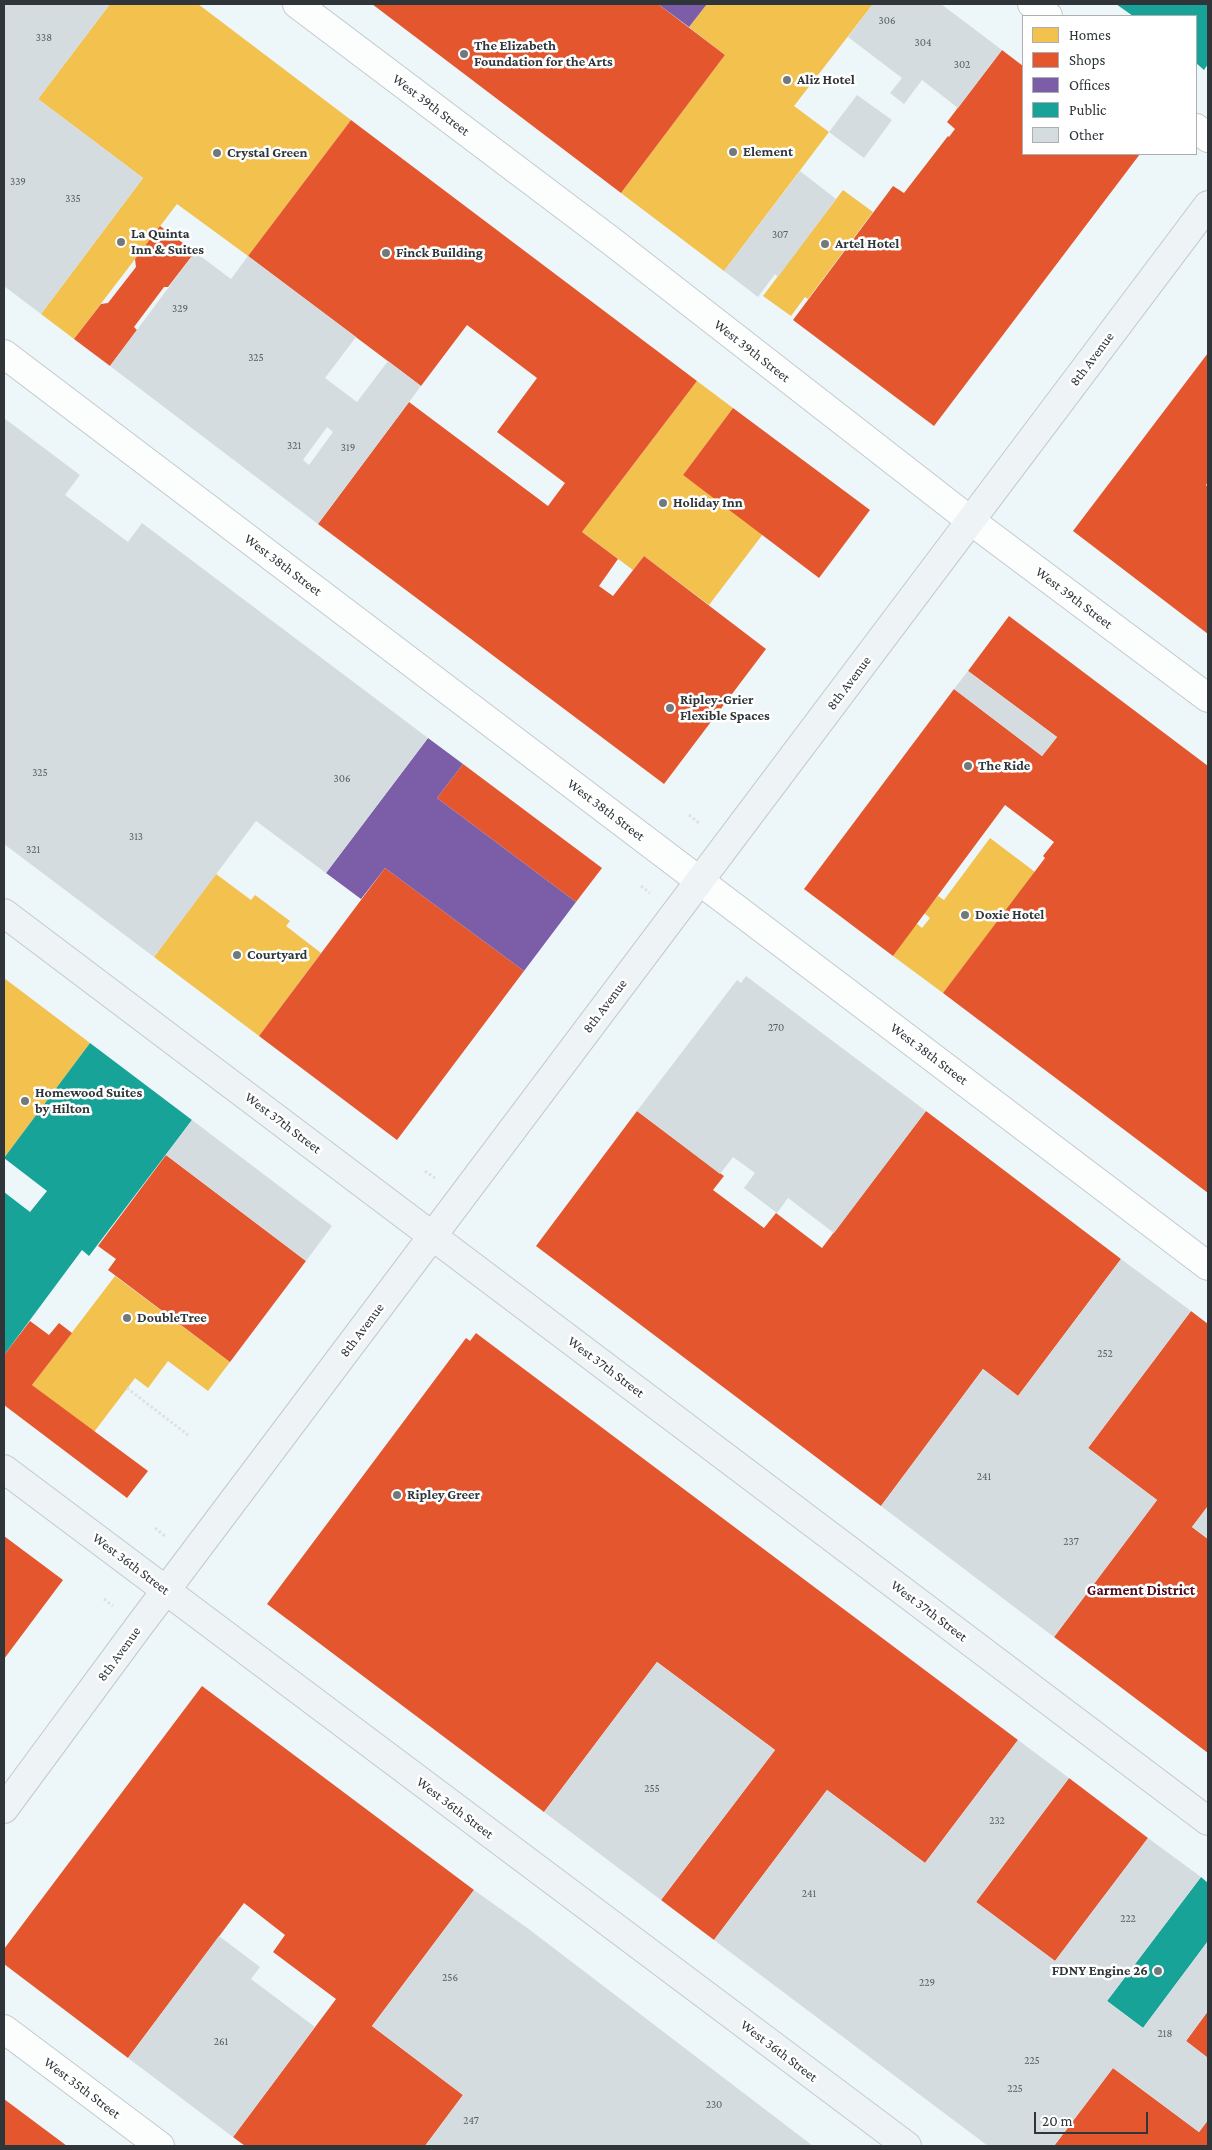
<!DOCTYPE html>
<html>
<head>
<meta charset="utf-8">
<style>
  body { margin:0 }
  #map { position:relative; width:1212px; height:2150px; overflow:hidden; background:#edf6f9; font-family:"Crimson Pro",serif }
  canvas { display:block }
  .frame { position:absolute; inset:0; border:5px solid #2f3538; pointer-events:none }
  .legend { position:absolute; left:1022px; top:15px; width:175px; height:140px; box-sizing:border-box; background:#fff; border:1px solid #acaeaf; margin:0; padding:6px 9px; list-style:none; font-size:15px; color:#2f3538 }
  .legend li { display:flex; align-items:center; gap:10px; height:25px }
  .legend b { width:25px; border:1px solid #acaeaf }
  .scale { position:absolute; left:1034px; top:2112px; width:114px; height:22px; box-sizing:border-box; border:2px solid #2f3538; border-top:0; padding-left:6px; font-size:15px; line-height:18px; white-space:nowrap; color:#2f3538; -webkit-text-stroke:4px #fff; paint-order:stroke }
</style>
</head>
<body>
<div id="map">
<canvas width="1212" height="2150"></canvas>
<div class="frame"></div>
<ul class="legend">
<li><b style="height:14px;background:#f2c14e"></b>Homes</li>
<li><b style="height:14px;background:#e4572e"></b>Shops</li>
<li><b style="height:14px;background:#7b5ea7"></b>Offices</li>
<li><b style="height:14px;background:#17a398"></b>Public</li>
<li><b style="height:14px;background:#d5dcdf"></b>Other</li>
</ul>
<div class="scale">20 m</div>
</div>
<script>
const context = document.querySelector('canvas').getContext('2d');
context.lineJoin = 'round';
function paint(path, color) { context.fillStyle = color; context.fill(path, 'evenodd'); }
function stroke(path, color, width, dash) { context.strokeStyle = color; context.lineWidth = width; context.lineCap = dash ? 'butt' : 'round'; context.setLineDash(dash || []); context.stroke(path); }
function drawText(font, color, halo, rows, align = 'center') {
  context.font = font + ' "Crimson Pro",serif'; context.lineWidth = 5; context.setLineDash([]); context.textBaseline = 'middle'; context.strokeStyle = halo; context.fillStyle = color; for (const [text, x, y, turn = 0] of rows) {
    context.save(); context.translate(x, y); context.rotate((+turn || 0) * Math.PI / 180); context.textAlign = isNaN(turn) ? turn : align; if (halo) context.strokeText(text, 0, 0); context.fillText(text, 0, 0); context.restore();
  }
}
paint(new Path2D(`
  M110 4H198L351 120 248 256 177 204 74 339 41 314 143 178 38 99Z
  M707 4H873L794 106 829 132 724 271 621 193 725 55 689 27Z
  M843 190 873 212 808 299 805 297 791 316 763 296Z
  M697 381 733 408 683 475 763 534 709 605 644 556 633 570 582 532Z
  M990 838 1035 872 943 993 893 956 916 923 922 928 930 918 924 913 938 896 944 900Z
  M216 874 251 900 255 895 290 921 286 926 321 953 259 1036 154 957Z
  M4 978 90 1043 4 1158Z
  M115 1276 230 1362 208 1391 168 1361 148 1388 135 1378 94 1432 32 1385Z`), '#f2c14e');
paint(new Path2D(`
  M372 4H658L725 55 621 193Z
  M1002 50 1023 66V154H1140L934 426 793 320 893 186 904 193 948 136 949 137 955 129 947 122Z
  M351 120 697 381 582 532 618 559 599 586 613 596 644 556 766 649 664 784 318 524 409 402 548 506 565 483 497 432 537 378 467 325 421 386 248 256Z
  M160 226 195 252 168 287H164L134 327 137 330 110 366 74 339 101 304 108 303 136 267 135 259Z
  M1208 353V482L1206 485 1208 487V634L1073 531Z
  M733 408 870 510 819 578 683 475Z
  M1009 616 1208 766V1193L943 993 1045 858 1043 856 1054 842 1005 805 893 956 804 889 954 689 1042 756 1057 737 968 671Z
  M463 764 602 868 576 902 437 798Z
  M385 868 524 971 397 1140 259 1036Z
  M637 1111 724 1176 713 1190 764 1228 776 1213 822 1248 926 1111 1121 1259 1018 1396 983 1369 881 1506 536 1246Z
  M166 1155 306 1261 230 1362 108 1270 116 1259 98 1246Z
  M1191 1311 1208 1324V1506L1192 1527 1208 1539V1753L1054 1637 1157 1500 1088 1448Z
  M30 1321 49 1335 59 1323 72 1333 32 1385 148 1471 127 1498 4 1405V1355Z
  M476 1333 1018 1740 925 1863 827 1790 714 1940 661 1900 775 1750 657 1662 544 1812 267 1604 466 1338 470 1341Z
  M4 1536 63 1580 4 1659Z
  M202 1686 474 1890 372 2026 463 2095 425 2146H245L233 2137 336 1999 273 1952 285 1935 244 1903 128 2058 4 1964V1949Z
  M1069 1778 1148 1838 1055 1961 976 1902Z
  M1208 2011V2058L1186 2041Z
  M1113 2068 1199 2132 1208 2120V2146H1054Z
  M4 2099 67 2146H4Z`), '#e4572e');
paint(new Path2D(`
  M658 4H707L689 27Z
  M428 738 463 764 437 798 576 902 524 971 385 868 361 899 326 873Z`), '#7b5ea7');
paint(new Path2D(`
  M1116 4H1208V64L1204 70 1196 63V16H1133Z
  M90 1043 192 1120 89 1256 82 1250 4 1355V1192L30 1212 47 1191 4 1158Z
  M1201 1877 1208 1883V1941L1143 2028 1107 2001Z`), '#17a398');
paint(new Path2D(`
  M4 4H110L38 99 143 178 41 314 4 286Z
  M873 4H941L1002 50 958 108 922 80 904 104 890 93 902 78 848 37Z
  M857 95 892 120 864 158 829 132Z
  M800 171 836 199 778 277 775 274 758 297 724 271Z
  M195 252 231 279 248 256 356 337 325 378 357 402 388 361 421 386 318 524 110 366ZM327 427 333 432 309 465 303 460Z
  M4 418 80 475 65 495 128 542 142 523 428 738 326 873 256 821 154 957 4 844Z
  M968 671 1057 737 1042 756 954 689Z
  M746 976 926 1111 834 1233 788 1198 777 1213 744 1188 755 1173 733 1157 720 1174 637 1111 737 980 741 983Z
  M192 1120 332 1226 306 1261 166 1155Z
  M1121 1259 1191 1311 1088 1448 1157 1500 1054 1637 881 1506 983 1369 1018 1396Z
  M1208 1506V1539L1192 1527Z
  M657 1662 775 1750 661 1900 544 1812Z
  M1018 1740 1069 1778 976 1902 1055 1961 1148 1838 1201 1877 1107 2001 1143 2028 1208 1941V2011L1186 2041 1208 2058V2120L1199 2132 1113 2068 1054 2146H988L714 1940 827 1790 925 1863Z
  M474 1890 530 1930 813 2146H425L463 2095 372 2026Z
  M219 1936 260 1967 251 1979 315 2027 233 2137 128 2058Z`), '#d5dcdf');
const minor = new Path2D(`
  M297 4 610 240 971 521 1208 698
  M1032 4 1048 16
  M1196 128 1208 138
  M4 354 1208 1266
  M4 2029 160 2146`);
const secondary = new Path2D(`
  M4 913 1208 1821
  M4 1469 907 2146
  M4 1809 139 1626 1208 205`);
stroke(minor, '#c3c9cc', 30);
stroke(secondary, '#c3c9cc', 30);
stroke(new Path2D(`
  M689 815 700 824
  M641 886 650 893
  M425 1171 435 1178
  M127 1388 188 1435
  M155 1528 165 1536
  M104 1599 113 1606`), '#dee0e1', 3, [2.5, 2.5]);
stroke(minor, '#fcfefe', 28);
stroke(secondary, '#eef3f6', 28);
for (const [x, y, r, color] of [
  [464,54,5,"#72797c"],
  [787,80,5,"#72797c"],
  [733,152,5,"#72797c"],
  [217,153,5,"#72797c"],
  [121,242,5,"#72797c"],
  [825,244,5,"#72797c"],
  [386,253,5,"#72797c"],
  [663,503,5,"#72797c"],
  [670,708,5,"#72797c"],
  [968,766,5,"#72797c"],
  [965,915,5,"#72797c"],
  [237,955,5,"#72797c"],
  [25,1101,5,"#72797c"],
  [127,1318,5,"#72797c"],
  [397,1495,5,"#72797c"],
  [1158,1971,5,"#72797c"]
]) { const dot = new Path2D(); dot.arc(x, y, r, 0, 2 * Math.PI); context.fillStyle = color; context.fill(dot); stroke(dot, '#fff', 2); }
drawText('11px', '#585f62', null, [
  ["306",887,21],
  ["338",44,38],
  ["304",923,43],
  ["302",962,65],
  ["339",18,182],
  ["335",73,199],
  ["307",780,235],
  ["329",180,309],
  ["325",256,358],
  ["321",294,446],
  ["319",348,448],
  ["325",40,773],
  ["306",342,779],
  ["313",136,837],
  ["321",33,850],
  ["270",776,1028],
  ["252",1105,1354],
  ["241",984,1477],
  ["237",1071,1542],
  ["255",652,1789],
  ["232",997,1821],
  ["241",809,1894],
  ["222",1128,1919],
  ["256",450,1978],
  ["229",927,1983],
  ["218",1165,2034],
  ["261",221,2042],
  ["225",1032,2061],
  ["225",1015,2089],
  ["230",714,2105],
  ["247",471,2121]
]);
drawText('bold 14px', '#2f3538', '#fff', [
  ["The Elizabeth",474,46],
  ["Foundation for the Arts",474,62],
  ["Aliz Hotel",797,80],
  ["Element",743,152],
  ["Crystal Green",227,153],
  ["La Quinta",131,234],
  ["Inn & Suites",131,250],
  ["Artel Hotel",835,244],
  ["Finck Building",396,253],
  ["Holiday Inn",673,503],
  ["Ripley-Grier",680,700],
  ["Flexible Spaces",680,716],
  ["The Ride",978,766],
  ["Doxie Hotel",975,915],
  ["Courtyard",247,955],
  ["Homewood Suites",35,1093],
  ["by Hilton",35,1109],
  ["DoubleTree",137,1318],
  ["Ripley Greer",407,1495],
  ["FDNY Engine 26",1148,1971,"right"]
], 'left');
drawText('14px', '#2f3538', '#fff', [
  ["West 39th Street",431,105,37],
  ["West 39th Street",752,351,38],
  ["8th Avenue",1092,359,-53],
  ["West 38th Street",283,565,37],
  ["West 39th Street",1074,598,37],
  ["8th Avenue",849,683,-53],
  ["West 38th Street",606,810,37],
  ["8th Avenue",605,1006,-53],
  ["West 38th Street",929,1054,37],
  ["West 37th Street",283,1123,37],
  ["8th Avenue",362,1330,-53],
  ["West 37th Street",606,1367,37],
  ["West 36th Street",131,1564,37],
  ["West 37th Street",929,1611,37],
  ["8th Avenue",119,1654,-54],
  ["West 36th Street",455,1808,37],
  ["West 36th Street",779,2051,37],
  ["West 35th Street",82,2088,37]
]);
drawText('bold 15px', '#500a19', '#fff', [
  ["Garment District",1141,1590]
]);
</script>
</body>
</html>
